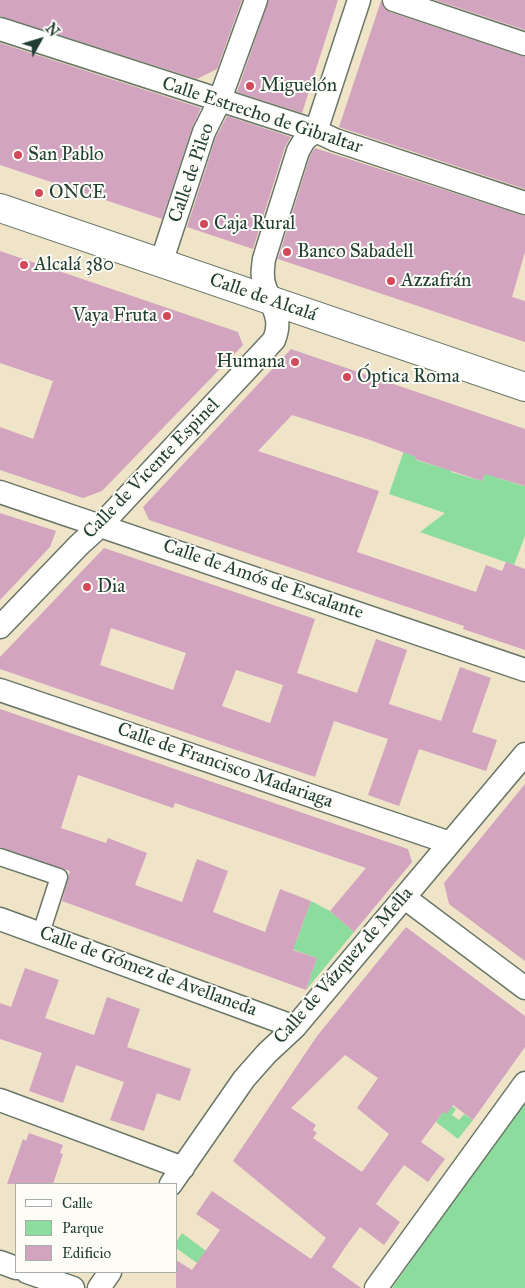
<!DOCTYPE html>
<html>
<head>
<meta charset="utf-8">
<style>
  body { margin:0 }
  #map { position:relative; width:525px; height:1288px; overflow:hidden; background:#efe4c7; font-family:"IM FELL Great Primer",serif }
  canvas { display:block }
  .legend { position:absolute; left:15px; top:1183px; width:162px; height:90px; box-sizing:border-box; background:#fdfcf7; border:1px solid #a4b0a9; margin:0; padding:6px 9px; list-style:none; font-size:15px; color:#1f3d34 }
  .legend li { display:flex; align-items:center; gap:10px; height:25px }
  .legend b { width:25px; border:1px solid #a4b0a9 }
  .north { position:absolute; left:15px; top:15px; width:50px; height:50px; -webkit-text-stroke:4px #fdfcf7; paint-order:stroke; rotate:51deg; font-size:14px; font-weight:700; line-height:20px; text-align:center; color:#1f3d34 }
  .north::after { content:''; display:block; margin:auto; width:18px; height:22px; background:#1f3d34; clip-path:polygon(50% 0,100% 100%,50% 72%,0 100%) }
</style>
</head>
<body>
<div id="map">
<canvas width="525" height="1288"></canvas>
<ul class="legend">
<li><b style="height:6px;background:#fff"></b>Calle</li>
<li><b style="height:14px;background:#8cdd9d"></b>Parque</li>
<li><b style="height:14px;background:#d2a4bf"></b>Edificio</li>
</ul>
<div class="north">N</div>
</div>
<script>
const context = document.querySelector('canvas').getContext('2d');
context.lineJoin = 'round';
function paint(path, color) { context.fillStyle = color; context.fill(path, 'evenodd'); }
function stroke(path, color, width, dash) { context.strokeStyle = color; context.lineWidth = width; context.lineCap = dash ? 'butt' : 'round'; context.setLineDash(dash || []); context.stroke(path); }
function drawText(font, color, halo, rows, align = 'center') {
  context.font = font + ' "IM FELL Great Primer",serif'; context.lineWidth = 4; context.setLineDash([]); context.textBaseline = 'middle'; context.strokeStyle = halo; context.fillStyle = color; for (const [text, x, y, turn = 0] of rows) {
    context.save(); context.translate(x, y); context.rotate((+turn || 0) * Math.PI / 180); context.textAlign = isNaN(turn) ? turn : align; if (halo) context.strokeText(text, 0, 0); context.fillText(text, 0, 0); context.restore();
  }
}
paint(new Path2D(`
  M409 436 421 441 416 460 439 467 446 449 457 453 451 472 482 481 489 463 498 478 524 486 525 483V536L514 565 420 532 445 513 389 494Z
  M311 901 330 911 354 932 306 990 317 958 283 946 296 942Z
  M525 1101V1288H392Z
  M452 1106 456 1109 452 1115 459 1120 464 1114 473 1120 458 1139 436 1122 443 1112Z
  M182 1233 206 1251 197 1263 176 1248V1242Z`), '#8cdd9d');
paint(new Path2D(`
  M0 0H242L217 69 197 79 0 16Z
  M269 0H338L302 113 237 92Z
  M435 0H525V30Z
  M381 1 384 8 390 12 525 57V189L339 127Z
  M0 43 201 108 192 128 162 219 0 165Z
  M227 116 291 137 285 147 253 249 187 227 216 137Z
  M315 148 525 216V252L512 297 525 301V342L278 259 310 156Z
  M0 251 238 332 243 345 102 491 83 498 0 470V427L33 439 53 381 0 363Z
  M291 349 525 429V486L485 474 482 481 415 459 416 457 370 440 292 415 258 451 379 491 357 552 476 592 486 565 502 571 506 562 525 569V650L463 629 464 626 149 520 143 507Z
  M0 513 56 531 50 547 0 600Z
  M104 548 315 619 297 673 357 693 376 639 407 650 389 704 441 721 460 667 491 678 472 732 497 740 486 771 419 749 399 806 368 795 388 739 334 721 315 777 0 669V657ZM111 628 186 653 173 690 100 665ZM236 670 283 685 270 723 222 706Z
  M0 709 408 849 412 862 354 932 330 911 366 868 175 803 173 808 78 775 61 828 106 843 108 838 147 853 135 885 182 902 197 859 228 871 213 912 265 932 280 889 311 901 293 950 317 958 306 990 62 901 70 871 0 847Z
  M525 784V961L449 904 444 883Z
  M406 927 525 1016V1047L473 1120 453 1105 447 1114 443 1112 421 1142 445 1159 428 1182 404 1165 390 1184 376 1204 400 1222 384 1245 360 1227 346 1246 332 1267 361 1288H176V1260L192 1270 220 1230 196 1214 212 1191 311 1259 326 1238 233 1161 317 1036ZM345 1055 378 1078 357 1108 389 1134 362 1172 313 1138 317 1133 313 1130 316 1125 291 1108Z
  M25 968 59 980 45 1018 94 1035 107 997 140 1009 127 1047 191 1069 180 1101 157 1093 144 1131 110 1120 124 1082 76 1065 63 1103 29 1091 42 1053 0 1039V1003L11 1007Z
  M29 1133 63 1145 60 1153 63 1154 53 1184H7L23 1139 26 1141Z`), '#d2a4bf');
const pedestrian = new Path2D(`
  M0 857 59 877 41 933`);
const minor = new Path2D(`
  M394 0 525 44
  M0 29 316 131 335 140 525 203
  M161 263 204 132 219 102 256 0
  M0 492 525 670
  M0 627 79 545 101 525 274 340C283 318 272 308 265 287 261 277 263 268 264 259L298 151 305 139 316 131 359 0
  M0 690 450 843
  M405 898 525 988
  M0 919 295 1027
  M0 1100 183 1168
  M171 1184 244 1079 267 1053 295 1027 525 754
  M0 1262 16 1268
  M27 1272 73 1288
  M99 1288 110 1272
  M376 1288 525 1083`);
const primary = new Path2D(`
  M0 208 525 387`);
stroke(pedestrian, '#687767', 19);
stroke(minor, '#687767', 25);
stroke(primary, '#687767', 30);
stroke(pedestrian, '#fff', 16);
stroke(minor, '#fff', 22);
stroke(primary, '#fff', 28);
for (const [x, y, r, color] of [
  [250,86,5,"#d1495b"],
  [18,155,5,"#d1495b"],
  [39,193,5,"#d1495b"],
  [204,224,5,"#d1495b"],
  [287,252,5,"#d1495b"],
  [24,265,5,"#d1495b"],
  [391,281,5,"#d1495b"],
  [167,316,5,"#d1495b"],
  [295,362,5,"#d1495b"],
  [347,377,5,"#d1495b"],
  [87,587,5,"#d1495b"]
]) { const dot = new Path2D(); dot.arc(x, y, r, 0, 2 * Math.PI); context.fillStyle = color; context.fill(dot); stroke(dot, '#fdfcf7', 2); }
drawText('19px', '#1f3d34', '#fdfcf7', [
  ["Miguelón",260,86],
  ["San Pablo",28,155],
  ["ONCE",49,193],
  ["Caja Rural",214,224],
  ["Banco Sabadell",297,252],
  ["Alcalá 380",34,265],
  ["Azzafrán",401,281],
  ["Vaya Fruta",157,316,"right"],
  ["Humana",285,362,"right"],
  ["Óptica Roma",357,377],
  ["Dia",97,587]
], 'left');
drawText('19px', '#1f3d34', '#fdfcf7', [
  ["Calle Estrecho de Gibraltar",262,116,18],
  ["Calle de Pileo",192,173,-71],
  ["Calle de Alcalá",263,298,19],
  ["Calle de Vicente Espinel",152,469,-46],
  ["Calle de Amós de Escalante",263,580,19],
  ["Calle de Francisco Madariaga",225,766,19],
  ["Calle de Vázquez de Mella",344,966,-49],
  ["Calle de Gómez de Avellaneda",148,972,20]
]);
</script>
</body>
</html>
